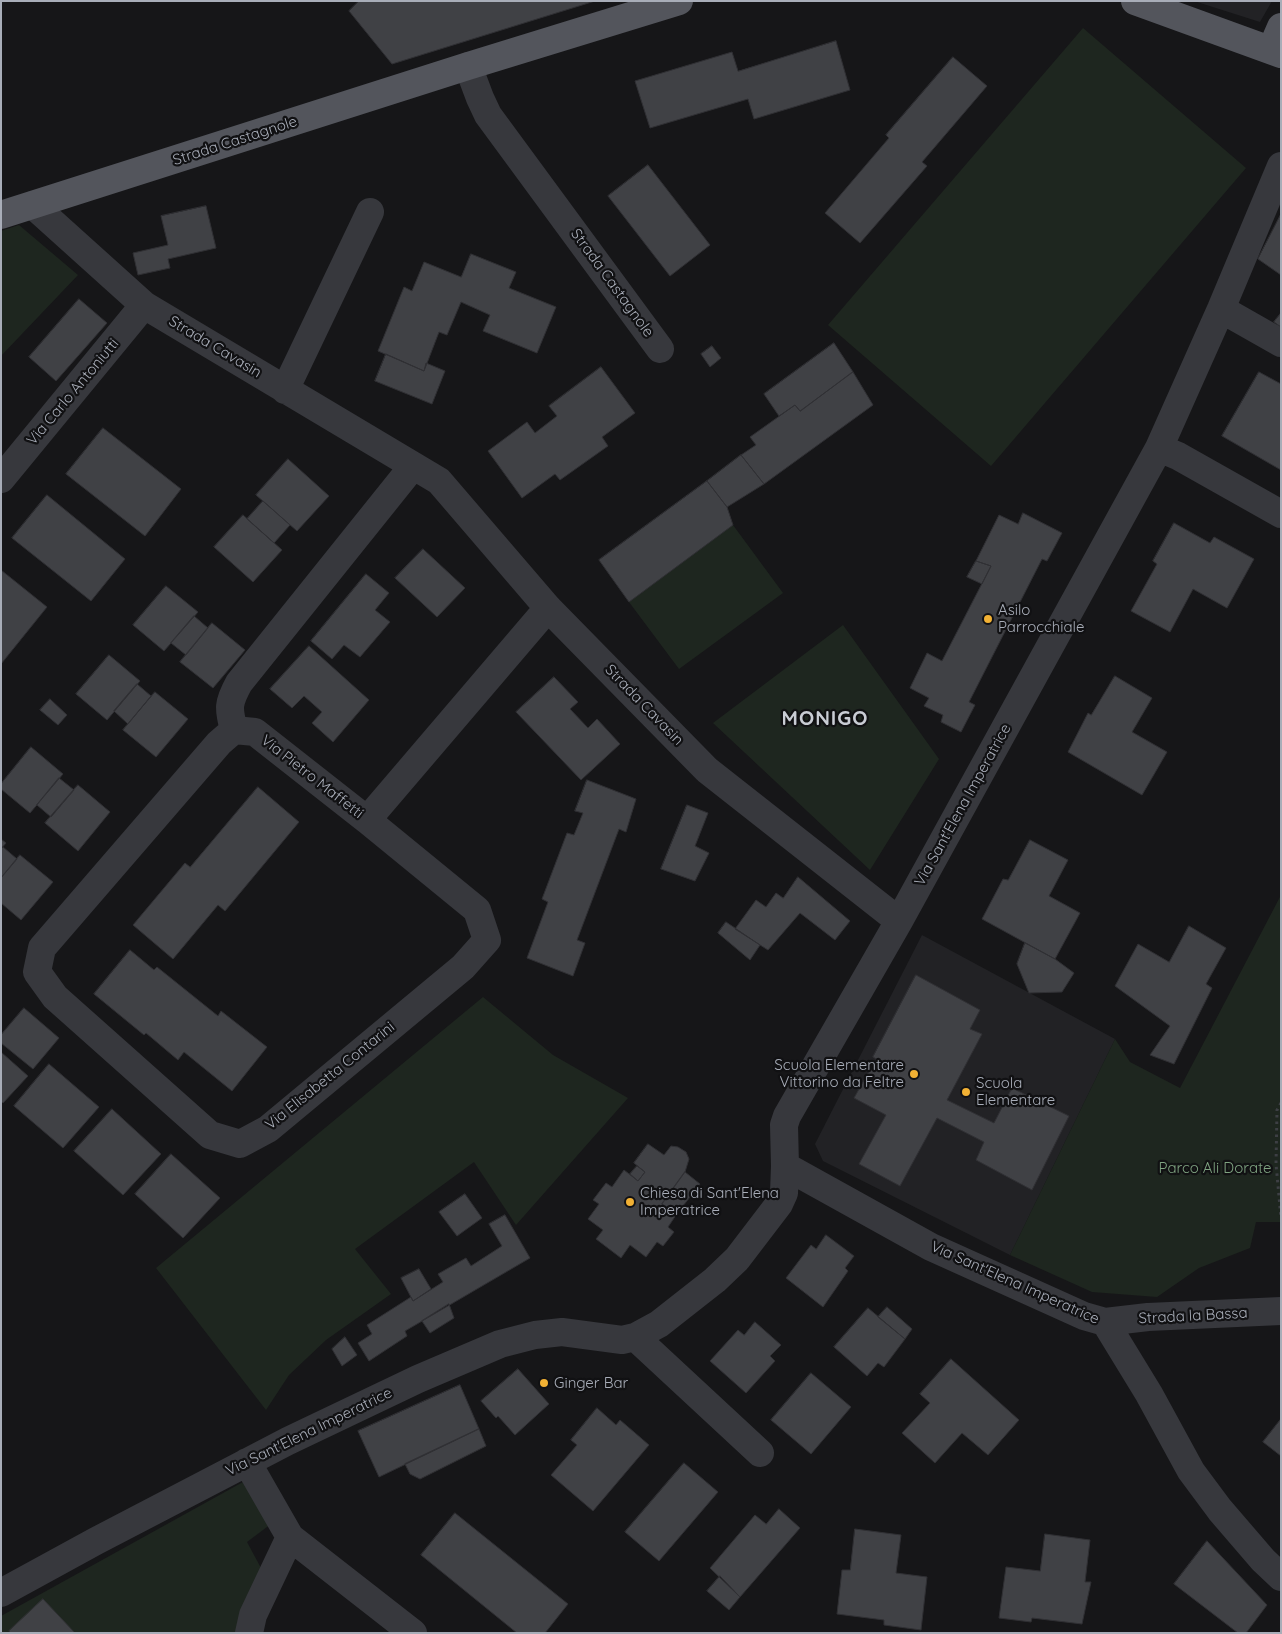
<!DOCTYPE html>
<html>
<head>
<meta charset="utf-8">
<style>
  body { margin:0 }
  #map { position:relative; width:1282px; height:1634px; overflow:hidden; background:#161618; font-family:Quicksand,sans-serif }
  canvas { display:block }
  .frame { position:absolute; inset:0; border:2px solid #a8adb8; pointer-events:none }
</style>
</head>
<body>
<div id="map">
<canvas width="1282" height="1634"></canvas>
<div class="frame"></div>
</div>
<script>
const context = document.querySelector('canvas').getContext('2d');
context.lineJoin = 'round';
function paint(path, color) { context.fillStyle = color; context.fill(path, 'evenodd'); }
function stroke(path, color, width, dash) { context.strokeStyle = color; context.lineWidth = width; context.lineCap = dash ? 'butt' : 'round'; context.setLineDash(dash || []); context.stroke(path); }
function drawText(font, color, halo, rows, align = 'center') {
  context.font = font + ' Quicksand,sans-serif'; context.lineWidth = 4.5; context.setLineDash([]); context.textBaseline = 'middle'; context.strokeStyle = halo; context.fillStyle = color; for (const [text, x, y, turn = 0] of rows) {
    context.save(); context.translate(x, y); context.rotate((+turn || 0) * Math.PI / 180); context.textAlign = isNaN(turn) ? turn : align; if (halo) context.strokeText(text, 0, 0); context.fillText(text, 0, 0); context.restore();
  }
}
paint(new Path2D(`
  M1194 1H1272L1260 22Z
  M922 935 1115 1039 1010 1255 823 1161 815 1144Z`), '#222225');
paint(new Path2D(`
  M1083 28 1246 168 991 466 828 325Z
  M19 225 78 275 1 356V231Z
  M733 525 783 593 679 669 629 602Z
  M843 625 939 759 870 870 713 723Z
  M1281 895V1222H1256L1250 1248 1199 1268 1157 1297 1092 1292 1010 1255 1115 1039 1130 1062 1180 1088Z
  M483 997 553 1055 628 1098 516 1225 474 1162 355 1249 391 1294 326 1340 289 1375 266 1410 156 1268Z
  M243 1482 271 1524 247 1542 261 1568 237 1633H1V1616Z`), '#1e261f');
const building = new Path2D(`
  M359 1H595L392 64 349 11Z
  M836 41 850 90 754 119 748 99 650 128 635 81 732 52 738 71Z
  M953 57 987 86 922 162 927 166 860 243 825 213 889 138 886 135Z
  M648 165 710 245 670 276 608 196Z
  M206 206 216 248 168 259 170 268 138 275 133 253 168 245 161 216Z
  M1281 214V275L1258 259Z
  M471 254 516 272 509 288 556 307 537 353 483 331 490 315 461 302 447 335 439 332 424 371 378 351 404 287 412 291 424 262 461 277Z
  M79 299 107 323 56 381 29 357Z
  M1281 313V327L1274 322Z
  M834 343 853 372 800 411 795 405 779 416 764 394Z
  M712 346 721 358 710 367 701 354Z
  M386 354 424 371 426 363 445 371 432 404 375 381Z
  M601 367 635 413 602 437 608 446 560 480 555 474 522 498 488 451 527 422 535 433 557 416 549 406Z
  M853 372 873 405 764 484 741 455 756 445 750 437 795 405 800 411Z
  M1259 372 1281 384V470L1222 436Z
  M103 428 181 489 145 536 66 474Z
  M741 455 764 484 727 507 707 481Z
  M288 459 329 496 297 531 256 495Z
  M707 481 727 507 733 525 629 602 599 560Z
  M47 495 125 559 91 601 12 538Z
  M263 501 290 525 274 543 247 519Z
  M1023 513 1062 533 1047 561 1042 559 969 702 975 705 961 732 941 722 943 715 924 706 929 698 910 688 927 653 942 661 991 566 976 561 999 515 1018 524Z
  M243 515 282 550 253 582 214 547Z
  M1174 523 1210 543 1214 537 1254 559 1227 608 1193 589 1170 632 1131 611 1157 564 1153 561Z
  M423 549 465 588 437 617 395 578Z
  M976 561 991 566 982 584 967 577Z
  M1 570 47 607 1 664Z
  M366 574 389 593 375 610 390 622 360 657 344 645 332 659 311 641Z
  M166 586 198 612 164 651 133 625Z
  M194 616 208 628 186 655 171 643Z
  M212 623 245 650 213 688 180 662Z
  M309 646 369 700 333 742 312 723 322 712 304 696 292 708 270 689Z
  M109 655 140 681 107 720 76 694Z
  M1115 676 1152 698 1132 732 1167 752 1142 795 1068 752 1088 713 1091 715Z
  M554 677 578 702 570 709 588 728 597 719 620 744 581 780 516 712Z
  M137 684 151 696 128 724 114 711Z
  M155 692 188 719 156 757 123 730Z
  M50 699 67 715 58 725 40 710Z
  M31 747 63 774 30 813 1 789V784Z
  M59 778 74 790 51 817 37 805Z
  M587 780 636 799 626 832 619 829 577 940 585 943 573 976 527 958 548 902 542 899 567 833 574 835 583 813 575 811Z
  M78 785 110 812 78 851 45 823Z
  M258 787 299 822 225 911 218 905 173 959 133 925 185 863 190 867Z
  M687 805 708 813 695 846 709 853 695 881 661 869Z
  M1 839 6 843 1 849Z
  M1030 840 1068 860 1049 896 1080 913 1055 959 982 919 1003 879 1008 880Z
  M3 847 17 859 1 878V849Z
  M20 855 53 882 21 920 1 903V878Z
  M798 877 850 921 835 940 800 913 768 950 735 929 756 900 766 907 776 893 783 898Z
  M726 922 760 945 750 960 718 933Z
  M1189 926 1226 948 1206 984 1212 988 1174 1064 1150 1055 1170 1026 1115 986 1138 944 1169 962Z
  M1025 943 1055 959 1074 973 1062 992 1029 993 1017 964Z
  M130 950 154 970 157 967 218 1016 221 1011 267 1047 232 1091 184 1052 178 1060 146 1033 144 1035 94 994Z
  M916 975 980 1010 970 1029 982 1034 947 1100 994 1123 1012 1088 1069 1116 1032 1190 976 1160 984 1142 937 1118 900 1186 859 1164 886 1115 854 1098 876 1059 873 1057Z
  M24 1008 59 1038 33 1069 1 1043V1035Z
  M1 1052 28 1076 3 1103 1 1101Z
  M49 1064 99 1107 63 1148 14 1106Z
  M112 1109 161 1154 123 1195 74 1151Z
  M648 1144 664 1155 671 1146 678 1147 686 1152 689 1159 685 1172 662 1204 676 1215 668 1227 674 1232 663 1246 657 1242 646 1257 630 1245 621 1258 596 1239 603 1230 588 1219 599 1204 593 1200 606 1183 612 1187 624 1170 638 1181 645 1172 634 1163Z
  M171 1154 220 1198 183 1238 135 1194Z
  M637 1166 645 1172 638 1181 630 1174Z
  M685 1172 700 1184 676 1215 662 1204Z
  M465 1194 482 1218 457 1236 439 1212Z
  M505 1215 530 1258 405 1331 407 1336 369 1361 358 1343 372 1334 367 1325 411 1297 413 1301 443 1282 438 1274 466 1258 471 1266 502 1246 489 1224Z
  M826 1235 854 1256 845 1268 848 1271 823 1307 786 1278 811 1245 816 1249Z
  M419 1269 431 1289 413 1301 401 1278Z
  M449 1304 454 1318 430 1333 422 1321Z
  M887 1307 912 1329 905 1339 878 1317Z
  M868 1308 905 1339 884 1367 878 1363 867 1376 834 1347Z
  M755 1322 781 1345 770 1356 775 1361 746 1393 710 1361 738 1330 744 1335Z
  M345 1337 357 1355 342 1366 332 1349Z
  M951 1359 1019 1420 988 1455 962 1433 935 1463 902 1433 930 1403 920 1394Z
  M518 1369 549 1404 515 1435 498 1416 496 1418 481 1401Z
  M811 1373 851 1407 811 1454 771 1420Z
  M460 1385 479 1429 379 1477 358 1431Z
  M597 1408 616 1425 620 1420 649 1445 593 1511 551 1475 577 1445 571 1440Z
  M1281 1419V1456L1263 1442Z
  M479 1429 486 1446 420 1479 410 1474 405 1464Z
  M684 1463 718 1492 659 1561 625 1532Z
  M779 1509 800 1528 740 1597 710 1568 755 1515 766 1524Z
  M455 1513 568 1604 545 1633H517L421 1555Z
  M855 1529 901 1535 896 1573 927 1577 921 1630 884 1625V1620L837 1614 842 1570H850Z
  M1045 1534 1090 1540 1085 1582H1091L1082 1624 1032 1618 1031 1622 999 1618 1006 1567 1040 1571Z
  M1207 1541 1267 1605 1246 1633H1238L1174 1584Z
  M720 1576 740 1597 729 1610 707 1591Z
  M43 1599 75 1633H11L9 1631Z`);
paint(building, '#404145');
stroke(building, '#303034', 1);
stroke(new Path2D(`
  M1281 1103 1277 1110 1276 1164 1281 1218`), '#3d3f44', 3, [2.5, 4]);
stroke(new Path2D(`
  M468 66 480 98 488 115 660 349
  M33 205 144 305 439 481 548 608 707 770 899 921
  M1221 309 1281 343
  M285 390 370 212
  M1159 448 1178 456 1281 514
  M1 479 144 305
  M234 730C228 708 228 703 239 683L413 466
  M367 820 477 910 487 940 463 967 268 1129 240 1144 210 1135 55 997 37 972 42 948 219 743 234 730 255 732 367 820 548 608
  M785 1166 931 1247 1084 1316 1105 1322 1149 1394 1191 1471 1220 1510 1263 1560 1281 1577
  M1105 1322 1148 1317 1281 1311
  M635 1337 760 1453
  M247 1462 290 1537 413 1633
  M1 1593 96 1541 288 1441 418 1379 500 1344 535 1335 562 1332 622 1340 635 1337 659 1324 715 1280 737 1259 779 1204 784 1193 785 1166 784 1125 787 1116 899 921 1159 448 1221 309 1281 166
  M249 1633 253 1615 290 1537`), '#37383d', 28);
stroke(new Path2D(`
  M1135 1 1281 54
  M1271 50 1281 27
  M1 215 468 66 679 1`), '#53555c', 28);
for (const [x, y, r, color] of [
  [988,619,5,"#f2b134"],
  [914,1074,5,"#f2b134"],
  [966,1092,5,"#f2b134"],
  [630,1202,5,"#f2b134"],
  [544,1383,5,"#f2b134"]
]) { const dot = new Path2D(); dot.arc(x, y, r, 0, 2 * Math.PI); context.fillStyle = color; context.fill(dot); stroke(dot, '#111113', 2); }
drawText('15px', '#a8adb8', '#111113', [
  ["Strada Castagnole",235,141,-18],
  ["Strada Castagnole",612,283,54],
  ["Strada Cavasin",215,347,31],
  ["Via Carlo Antoniutti",73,392,-50],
  ["Strada Cavasin",644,705,46],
  ["Via Pietro Maffetti",312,777,38],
  ["Via Sant'Elena Imperatrice",963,805,-61],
  ["Via Elisabetta Contarini",330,1076,-39],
  ["Via Sant'Elena Imperatrice",1015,1283,24],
  ["Strada la Bassa",1193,1316,-3],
  ["Via Sant'Elena Imperatrice",309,1432,-26]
]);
drawText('15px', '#a8adb8', '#111113', [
  ["Asilo",998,610],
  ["Parrocchiale",998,627],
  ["Scuola Elementare",904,1065,"right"],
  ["Vittorino da Feltre",904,1082,"right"],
  ["Scuola",976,1083],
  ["Elementare",976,1100],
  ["Chiesa di Sant'Elena",640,1193],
  ["Imperatrice",640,1210],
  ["Ginger Bar",554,1383]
], 'left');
drawText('15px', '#7fa381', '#111113', [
  ["Parco Ali Dorate",1215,1168]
]);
context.letterSpacing = '1px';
drawText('bold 20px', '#c9ccd4', '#111113', [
  ["MONIGO",825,719]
]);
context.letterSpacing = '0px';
</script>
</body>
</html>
